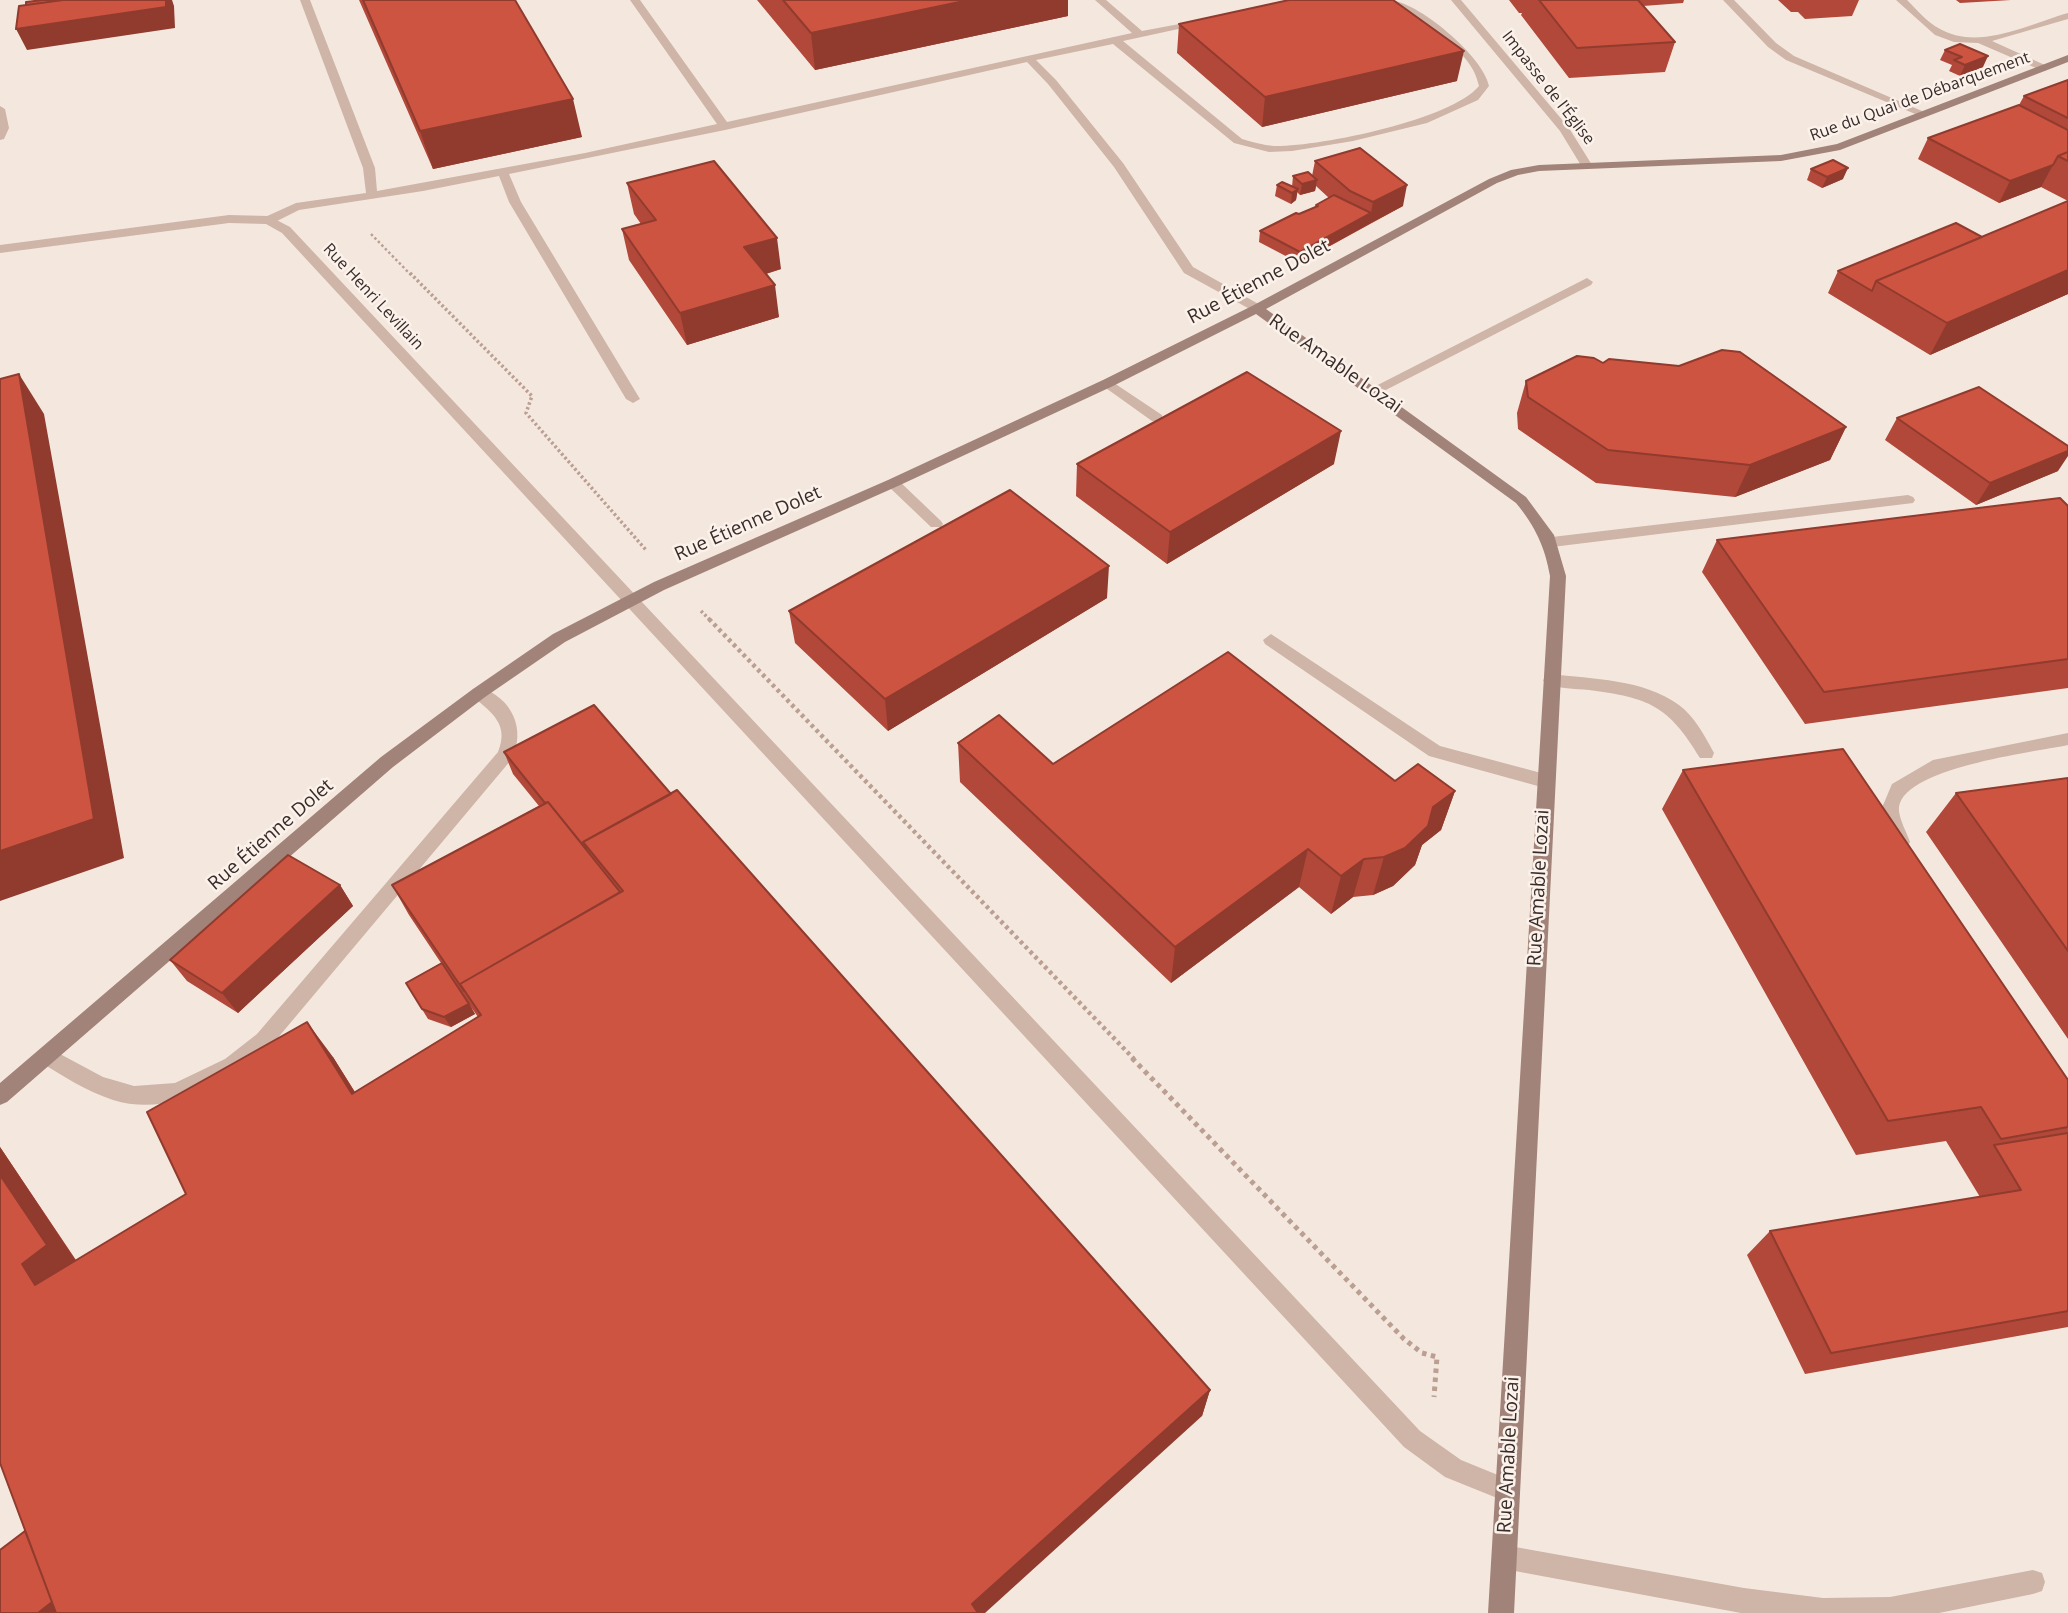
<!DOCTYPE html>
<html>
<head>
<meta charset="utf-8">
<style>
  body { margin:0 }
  canvas { display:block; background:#f4e7de }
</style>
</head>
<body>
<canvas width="2068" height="1613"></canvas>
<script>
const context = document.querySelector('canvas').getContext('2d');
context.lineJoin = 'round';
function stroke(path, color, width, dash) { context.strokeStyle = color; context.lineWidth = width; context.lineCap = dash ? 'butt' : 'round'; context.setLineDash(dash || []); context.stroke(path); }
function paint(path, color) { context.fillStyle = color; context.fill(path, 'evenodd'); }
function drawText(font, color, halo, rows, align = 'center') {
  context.font = font + ' "Open Sans",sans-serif'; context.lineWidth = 5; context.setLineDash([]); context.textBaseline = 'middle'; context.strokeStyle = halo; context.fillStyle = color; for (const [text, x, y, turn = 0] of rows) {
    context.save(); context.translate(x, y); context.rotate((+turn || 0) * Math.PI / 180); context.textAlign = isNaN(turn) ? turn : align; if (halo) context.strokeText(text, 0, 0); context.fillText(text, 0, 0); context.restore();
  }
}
stroke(new Path2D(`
  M371 234 411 275`), '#ba9f92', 2.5, [2.5, 2.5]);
stroke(new Path2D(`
  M410 273 532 396 526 413 646 550
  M701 611 711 621`), '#ba9f92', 3.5, [2.5, 2.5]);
stroke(new Path2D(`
  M709 619 1134 1059`), '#ba9f92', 4.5, [3.5, 3.5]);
stroke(new Path2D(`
  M1132 1058 1404 1339 1422 1353 1437 1357 1434 1397`), '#ba9f92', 5, [4.5, 4.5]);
paint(new Path2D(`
  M300 0H310L375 168 377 191 585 153 717 124 630 0H640L727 122 1132 33 1095 0H1106L1142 31 1206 19V23L1123 41 1242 139C1252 142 1263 145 1274 146 1318 147 1451 120 1479 86 1471 44 1416 26 1388 0 1417 0 1484 57 1489 86L1478 100 1427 123 1353 141 1292 151 1269 152 1234 143 1113 44 1036 60 1056 80 1123 163 1193 267 1262 306 1263 309 1257 313 1184 273 1114 167 1048 84 1027 62 725 130 509 174 521 202 640 399 633 403 626 399 509 202 499 176 423 191 299 210 273 223H265V217L296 203 366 193 363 168Z
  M1723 0H1734L1776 43 1794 56 1929 114 1920 116 1786 60 1768 47Z
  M1896 0H1907C1917 10 1927 22 1940 29 1979 51 2029 24 2068 13V19L1992 41 2047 66V70L2043 71 1978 43 1954 42 1935 35Z
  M0 106 5 109 9 128 4 139 0 140Z
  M1587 278 1593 282 1591 285 1378 394 1373 395 1366 391Z
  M1108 379 1162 415V421H1152L1103 386 1101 383Z
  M893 478 898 480 941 521 943 524 941 527H931L888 486 886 483Z
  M1908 495 1913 497 1915 500 1913 503 1552 547 1545 542 1552 537Z
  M1271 634 1440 746 1545 774 1551 776 1554 781 1551 786 1545 788 1429 756 1265 644 1263 640Z
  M1551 674C1592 679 1644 679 1679 705 1694 716 1705 736 1714 753L1712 758H1700C1668 705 1649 698 1589 690 1574 689 1559 688 1545 684L1543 680Z
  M479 687C512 697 527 730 511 760L271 1046C228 1083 171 1118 113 1100 86 1091 63 1076 40 1062L37 1056 40 1050 47 1047 103 1077 134 1086 175 1083 225 1059 257 1034 498 752C509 725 493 713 473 697L471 693 473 689Z
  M2068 733V745C2036 752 1896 768 1899 811 1900 821 1907 833 1910 842L1907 847H1895L1881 810 1892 784 1933 760Z
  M1504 1545 1744 1588 1823 1598 1890 1597 2033 1570 2042 1573 2045 1582 2042 1591 2033 1594 1939 1613H1741L1504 1569 1495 1566 1492 1557 1495 1548Z`), '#ceb5a8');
paint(new Path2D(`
  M1451 0H1461L1569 128 1592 165 1590 167H1582L1560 131Z
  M229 215 269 216 290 227 1420 1431 1461 1460 1515 1482 1519 1490 1515 1498 1507 1502 1445 1477 1404 1447 282 233 266 224 229 223 0 253V245Z`), '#ceb5a8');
paint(new Path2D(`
  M2068 55V62L1840 150 1781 161 1539 171 1518 175 1497 183 1266 309 1526 497 1554 535 1566 576 1514 1613H1488L1550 576C1545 547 1535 526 1516 503L1256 314 1113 386 898 486 664 590 565 642 485 697 393 767 7 1102 0 1105V1083L381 757 473 689 553 634 654 582 888 480 1103 380 1252 306 1489 179 1511 170 1539 165 1781 155 1837 144Z`), '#a28379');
paint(new Path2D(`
  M359 0H515L582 137 433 169Z
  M757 0H1068V16L815 70Z
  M1509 0H1684L1683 3 1643 6 1675 42 1665 72 1569 78 1521 15 1522 13H1519Z
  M1778 0H1859L1852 16 1805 19 1798 12H1791Z
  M1956 0H2011L1960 3Z
  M1179 24 1457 81 1262 127 1177 53Z
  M1945 50 1983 67 1960 76 1949 71 1952 65 1940 60Z
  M2068 80V201L2041 187 1999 203 1918 159 1928 138 2019 105 2024 96Z
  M1315 161 1403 206 1299 263 1259 242 1260 231 1316 207V205L1329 198 1316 186 1315 191 1300 195 1297 192 1296 200 1291 204 1275 196 1277 185 1292 187 1293 176H1312Z
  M1811 169 1843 179 1822 188 1807 180Z
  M627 183 781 269 766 274 779 317 687 345 629 260 622 229 641 224 634 214Z
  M2068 201V294L1930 355 1828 293 1838 271 1982 237Z
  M1603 363 1846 427 1830 460 1735 497 1596 483 1518 429 1517 413 1526 381Z
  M1897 418 2058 471 1976 505 1885 440Z
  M1077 464H1334L1167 564 1076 496Z
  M2068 506V688L1805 724 1702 572 1717 540Z
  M1107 598 888 731 795 643 789 611Z
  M958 743 1053 764 1395 781 1455 791 1441 830 1422 845 1415 865 1393 886 1373 895 1353 897 1331 914 1299 887 1171 983 960 782Z
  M504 752 671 794 1210 1390 1202 1416 25 1531 0 1463V1147L76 1260 186 1194 333 1057 355 1092 478 1017 471 1007 475 1014 451 1027 428 1019 406 983 441 963 409 915 392 885 539 806 513 774Z
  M1683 770 2068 1080V1327L1805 1374 1747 1255 1770 1231 1980 1197 1946 1141 1856 1155 1662 809Z
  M2068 778V1039L1926 832 1956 793Z
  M340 885 353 906 238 1013 187 981 170 960Z`), '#b14839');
paint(new Path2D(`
  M166 0H172L174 6 175 28 27 50 16 29Z
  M969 0H1068V16L815 70 811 33Z
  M1464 51 1457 81 1262 127 1265 97Z
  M1988 56 1983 67 1960 76 1965 65Z
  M573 99 582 137 433 169 420 131Z
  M2053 165 2041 187 1999 203 2010 181Z
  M1848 168 1843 179 1822 188 1827 177Z
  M1317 180 1315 191 1300 195 1302 184Z
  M1407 185 1403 206 1369 224 1373 202Z
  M1298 189 1296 200 1291 204 1292 193Z
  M1371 213 1369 224 1299 263 1300 252Z
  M777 238 781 269 749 279 744 247Z
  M2068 270V294L1930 355 1947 323Z
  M775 285 779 317 687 345 680 313Z
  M19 374 44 414 124 858 0 901V851Z
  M1846 427 1830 460 1735 497 1750 465Z
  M1341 431 1334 464 1167 564 1170 532Z
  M2068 451V456L2058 471 1976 505 1990 483Z
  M1109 566 1107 598 888 731 885 699Z
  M1455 791 1441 830 1422 845 1415 865 1393 886 1373 895 1384 857 1433 807Z
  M1308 849 1299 887 1171 983 1175 947Z
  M1364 859 1353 897 1331 914 1341 876Z
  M340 885 353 906 238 1013 222 993Z
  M469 1004 475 1014 451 1027 444 1017Z
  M307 1022 333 1057 377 1128 352 1094Z
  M0 1147 86 1276 35 1285 22 1264 0 1175Z
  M1210 1390 1202 1416 985 1613H973L972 1604Z
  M67 1590 58 1613H38Z`), '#903b2e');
const building = new Path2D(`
  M43 0H63L26 5V2Z
  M63 0H166V7L16 29 19 6Z
  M363 0H515L573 99 420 131Z
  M783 0H969L811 33Z
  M1289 0H1393L1464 51 1265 97 1179 24Z
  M1539 0H1638L1675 42 1577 48Z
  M1960 44 1988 56 1965 65 1954 60 1962 57 1945 50Z
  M2068 80V118L2024 96Z
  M2019 105 2068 130V152L2058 156 2053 165 2010 181 1928 138Z
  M1360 148 1407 185 1373 202 1350 191 1315 161Z
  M2068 152V161L2058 156Z
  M1833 160 1848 168 1827 177 1811 169Z
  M714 161 777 238 744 247 775 285 680 313 622 229 656 220 627 183Z
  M1308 172 1317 180 1302 184 1293 176Z
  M1282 182 1298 189 1292 193 1277 185Z
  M1334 195 1371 213 1300 252 1260 231 1296 213 1299 214 1318 206 1316 205Z
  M2068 201V270L1947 323 1876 281Z
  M1956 223 1982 237 1876 281 1872 291 1838 271Z
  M1722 350 1740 352 1846 427 1750 465 1608 450 1528 397 1526 381 1577 356 1594 358 1603 363 1609 359 1679 366Z
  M1247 372 1341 431 1170 532 1077 464Z
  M19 374 94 819 0 851V379Z
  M1979 387 2068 446V451L1990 483 1897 418Z
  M1010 490 1109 566 885 699 789 611Z
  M2060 498 2068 506V659L1824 692 1717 540Z
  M1228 652 1395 781 1418 764 1455 791 1433 807 1428 826 1405 848 1384 857 1364 859 1341 876 1308 849 1175 947 958 743 999 715 1053 764Z
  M594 705 671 794 583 842 586 849 548 802 545 803 504 752Z
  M1843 749 2068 1080V1127L2001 1139 1981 1107 1888 1121 1683 770Z
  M2068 778V951L1956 793Z
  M677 790 1210 1390 972 1604 978 1613H56L0 1463V1175L47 1245 22 1264 35 1285 186 1194 147 1112 307 1022 352 1094 481 1015 460 984 623 891 583 842Z
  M548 802 620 892 460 984 464 991 392 885Z
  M288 855 340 885 222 993 170 960Z
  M442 963 469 1004 444 1017 422 1009 406 983Z
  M2068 1133V1311L1831 1353 1770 1231 2021 1190 1994 1145Z
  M25 1531 52 1602 38 1613H0V1550Z`);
paint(building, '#ce5442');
stroke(building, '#903b2e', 2);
drawText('16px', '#3a2c29', '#fbf2eb', [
  ["Impasse de l'Église",1548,88,52],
  ["Rue du Quai de Débarquement",1920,97,-20],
  ["Rue Henri Levillain",373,297,47]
]);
drawText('19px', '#3a2c29', '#fbf2eb', [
  ["Rue Étienne Dolet",1259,282,-28],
  ["Rue Amable Lozai",1335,364,35],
  ["Rue Étienne Dolet",748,524,-24],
  ["Rue Étienne Dolet",271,835,-41],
  ["Rue Amable Lozai",1539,888,-87],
  ["Rue Amable Lozai",1509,1455,-87]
]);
</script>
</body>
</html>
